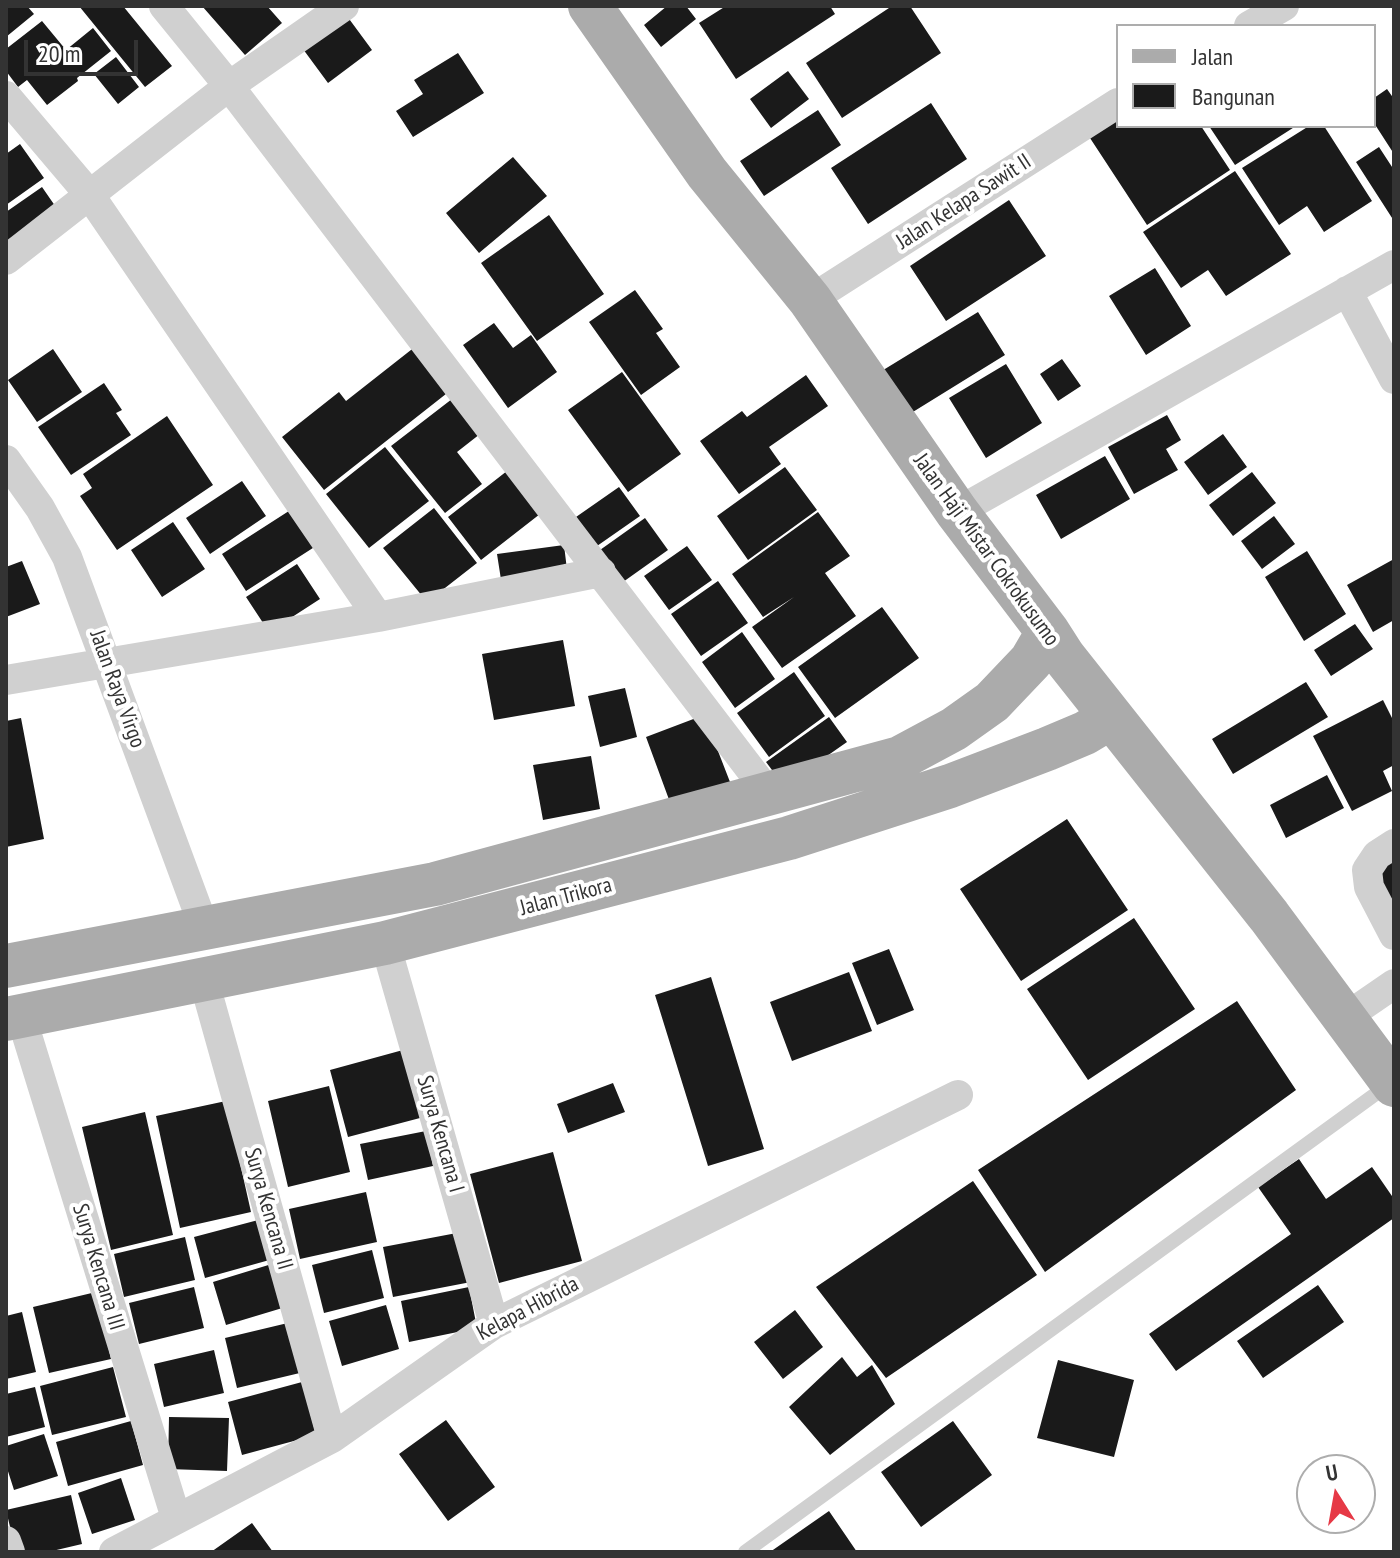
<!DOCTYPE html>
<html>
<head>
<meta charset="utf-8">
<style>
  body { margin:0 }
  #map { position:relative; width:1400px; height:1558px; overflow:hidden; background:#fff; font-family:"PT Sans Narrow",sans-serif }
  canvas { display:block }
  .frame { position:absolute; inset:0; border:8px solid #333; pointer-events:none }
  .legend { position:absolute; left:1116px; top:24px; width:260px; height:104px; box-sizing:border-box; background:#fff; border:2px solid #adadad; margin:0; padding:10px 14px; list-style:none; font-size:24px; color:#333 }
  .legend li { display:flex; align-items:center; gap:16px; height:40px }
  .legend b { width:40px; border:2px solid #adadad }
  .north { position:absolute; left:1296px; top:1454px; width:80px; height:80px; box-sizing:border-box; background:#fff; border:2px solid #adadad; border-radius:50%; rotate:349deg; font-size:22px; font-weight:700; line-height:32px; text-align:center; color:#333 }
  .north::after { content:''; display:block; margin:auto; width:28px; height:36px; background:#e63946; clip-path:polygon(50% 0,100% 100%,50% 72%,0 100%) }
  .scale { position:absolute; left:24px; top:40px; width:114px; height:36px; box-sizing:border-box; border:4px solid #333; border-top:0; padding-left:10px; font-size:24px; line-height:28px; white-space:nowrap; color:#333; -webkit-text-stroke:6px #fff; paint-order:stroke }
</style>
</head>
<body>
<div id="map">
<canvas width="1400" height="1558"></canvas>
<div class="frame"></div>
<ul class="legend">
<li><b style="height:10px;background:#ababab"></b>Jalan</li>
<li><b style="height:22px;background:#1a1a1a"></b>Bangunan</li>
</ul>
<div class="north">U</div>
<div class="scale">20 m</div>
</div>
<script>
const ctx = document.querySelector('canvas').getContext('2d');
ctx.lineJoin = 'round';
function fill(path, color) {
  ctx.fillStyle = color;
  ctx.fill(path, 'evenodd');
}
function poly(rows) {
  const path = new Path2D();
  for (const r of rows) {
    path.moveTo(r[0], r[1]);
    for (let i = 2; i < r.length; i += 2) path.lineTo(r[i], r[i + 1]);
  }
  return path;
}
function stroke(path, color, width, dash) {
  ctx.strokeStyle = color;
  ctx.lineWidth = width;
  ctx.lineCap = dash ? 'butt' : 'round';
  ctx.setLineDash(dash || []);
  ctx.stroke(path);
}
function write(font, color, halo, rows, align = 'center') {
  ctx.font = font + ' "PT Sans Narrow",sans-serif';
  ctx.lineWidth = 8;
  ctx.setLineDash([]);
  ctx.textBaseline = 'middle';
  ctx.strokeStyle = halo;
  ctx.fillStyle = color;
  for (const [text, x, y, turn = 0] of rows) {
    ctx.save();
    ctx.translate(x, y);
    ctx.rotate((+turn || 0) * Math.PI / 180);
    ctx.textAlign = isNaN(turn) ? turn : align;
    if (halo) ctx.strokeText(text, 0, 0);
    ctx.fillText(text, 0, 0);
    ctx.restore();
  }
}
fill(poly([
  [6,6,27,6,34,14,6,37],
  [79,6,123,6,172,66,145,87],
  [202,6,267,6,282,23,245,55],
  [667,6,686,6,696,19,661,47,644,25],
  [726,6,830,6,835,14,736,79,699,23],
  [892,6,910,6,941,53,842,118,806,63],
  [344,12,372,50,328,83,300,45],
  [42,21,66,50,93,28,111,51,77,78,78,81,47,105,27,80,18,87,6,71,6,49],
  [458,53,484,93,413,137,396,111,423,94,414,80],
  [116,57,139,87,118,104,94,74],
  [788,71,809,99,771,128,750,99],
  [1387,89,1394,99,1394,154,1374,123,1374,98],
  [931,103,967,159,868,224,831,168],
  [818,110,841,145,764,196,740,161],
  [1118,119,1118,126,1201,126,1230,170,1147,225,1090,138],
  [1209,126,1296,126,1235,165],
  [1309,126,1324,126,1372,201,1324,232,1307,206,1279,225,1242,168],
  [20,144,44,178,6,205,6,154],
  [1379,147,1394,170,1394,221,1356,162],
  [513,157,547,196,479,253,446,213],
  [1235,171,1291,254,1226,296,1208,270,1181,288,1143,232],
  [42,187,60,213,6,243,6,212],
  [1009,200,1046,256,946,321,910,266],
  [549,215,604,294,537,341,481,263],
  [1155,268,1191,326,1146,355,1109,296],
  [635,290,663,329,656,333,680,367,641,395,589,322],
  [978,312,1005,355,908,415,880,372],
  [494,323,513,348,531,335,557,372,508,408,463,345],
  [416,346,451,390,324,490,282,437,339,392,346,401],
  [53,349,82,392,37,422,8,380],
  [1062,359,1081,386,1058,401,1040,374],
  [1006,364,1042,423,986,458,949,398],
  [622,372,681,454,628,492,568,410],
  [806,375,828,406,769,447,781,464,739,494,700,441,742,411,747,417],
  [104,383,122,410,116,413,131,435,71,475,38,427],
  [452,399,480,434,457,452,482,484,445,513,391,446],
  [1167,415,1181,440,1166,449,1178,470,1134,494,1108,447],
  [167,416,213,485,117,550,80,496,92,488,83,474],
  [1223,434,1247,467,1208,495,1184,462],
  [385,447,429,501,369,548,326,494],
  [1105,456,1130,499,1061,539,1036,495],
  [785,467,817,510,748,560,717,516],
  [507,471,540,514,481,560,448,517],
  [1252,472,1276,503,1233,536,1209,505],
  [242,481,266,516,210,554,186,518],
  [619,487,640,516,597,546,576,517],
  [434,508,477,563,427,602,383,548],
  [292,509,316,546,246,591,222,554],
  [818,512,850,556,825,573,856,616,782,668,752,627,794,597,763,617,732,574],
  [1274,516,1295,544,1262,569,1241,541],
  [645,518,668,550,623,582,600,550],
  [173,522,205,569,162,597,131,550],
  [564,545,568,578,502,586,497,554],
  [687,546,712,580,669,610,644,576],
  [1307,551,1346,614,1304,641,1265,577],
  [1394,559,1394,620,1373,632,1347,585],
  [22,561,40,604,6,617,6,567],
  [297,564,320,599,269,632,246,597],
  [718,581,748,623,701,656,671,614],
  [882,607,919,658,835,718,798,667],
  [1355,624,1373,649,1331,676,1314,650],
  [742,632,775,679,735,708,702,662],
  [563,640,575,706,494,720,482,654],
  [794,672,825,716,769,757,737,713],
  [1306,682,1328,717,1233,774,1212,739],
  [625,688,637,737,600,747,588,696],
  [1383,700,1394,722,1394,765,1383,771,1392,791,1352,811,1313,736],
  [704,715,730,782,671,805,646,737],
  [829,717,847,742,784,786,766,762],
  [21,718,44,839,6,847,6,721],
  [591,756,600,809,543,820,533,765],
  [1327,775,1344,808,1286,838,1270,805],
  [1067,819,1128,910,1021,981,960,889],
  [1394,860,1394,910,1371,874],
  [1134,918,1195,1009,1088,1080,1027,989],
  [889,949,914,1010,877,1025,852,963],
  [849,972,872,1031,792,1061,770,1002],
  [711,977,764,1149,708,1166,655,995],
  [1237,1001,1296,1090,1045,1272,978,1170],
  [403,1050,420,1118,348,1137,330,1070],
  [613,1083,625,1112,568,1133,557,1104],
  [329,1086,350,1172,288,1187,268,1101],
  [226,1101,251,1212,180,1228,156,1116],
  [145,1112,173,1235,111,1250,82,1127],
  [426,1131,433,1166,368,1180,360,1144],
  [553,1152,582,1261,499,1283,470,1174],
  [1299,1159,1326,1199,1372,1167,1394,1199,1394,1218,1176,1371,1149,1334,1291,1234,1258,1187],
  [973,1181,1037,1275,886,1378,816,1287],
  [366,1192,377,1242,300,1259,289,1209],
  [262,1219,273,1259,205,1278,194,1237],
  [462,1232,471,1282,393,1297,383,1247],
  [185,1237,195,1280,124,1297,114,1254],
  [372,1250,384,1298,324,1313,312,1265],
  [275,1263,289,1306,226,1325,213,1282],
  [1318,1285,1344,1322,1263,1378,1237,1341],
  [194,1287,204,1328,139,1344,129,1303],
  [469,1287,477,1328,409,1342,401,1301],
  [96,1292,111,1359,49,1373,33,1307],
  [386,1305,399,1349,342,1366,329,1321],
  [795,1310,823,1347,783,1379,754,1342],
  [22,1312,36,1372,6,1379,6,1316],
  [292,1322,304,1372,237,1388,225,1338],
  [214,1350,224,1393,164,1407,154,1364],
  [842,1357,857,1377,872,1365,895,1404,830,1455,789,1407],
  [1058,1360,1134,1380,1114,1457,1037,1438],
  [113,1367,126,1417,52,1435,40,1386],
  [302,1382,316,1435,242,1455,228,1402],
  [35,1387,45,1427,6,1437,6,1394],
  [169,1417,229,1418,227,1471,168,1469],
  [446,1420,495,1487,448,1521,399,1454],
  [131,1421,143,1465,68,1486,56,1442],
  [953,1421,992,1475,921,1527,881,1472],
  [44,1434,58,1476,14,1490,6,1465,6,1446],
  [121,1478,135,1520,92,1534,78,1493],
  [71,1495,82,1544,48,1552,16,1552,6,1510],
  [829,1511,857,1552,770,1552],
  [252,1523,273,1552,211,1552]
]), '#1a1a1a');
stroke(poly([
  [745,1552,1388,1085]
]), '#d0d0d0', 14);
stroke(poly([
  [164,6,229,86,770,795],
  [1249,26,1284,6],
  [6,96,89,194,378,617],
  [6,260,229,86,344,6],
  [1347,291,1394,379],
  [810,300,1118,103],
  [6,460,40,508,67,557,205,930],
  [957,512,1394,265],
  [6,680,378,617,601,572],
  [1394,844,1377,855,1367,870,1369,887,1394,935],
  [385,943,494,1324],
  [204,981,332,1438],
  [21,1016,176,1518],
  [1346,1017,1394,984],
  [6,1541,10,1552],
  [114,1552,332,1438,494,1324,958,1095]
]), '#d0d0d0', 30);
stroke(poly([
  [590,6,707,173,810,300,957,512,1048,632,1064,657,1269,916,1394,1085],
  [6,966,435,884,900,758,954,729,992,702,1031,661,1048,632],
  [6,1019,385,943,789,838,950,786,1047,749,1085,733,1110,718]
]), '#ababab', 44);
write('22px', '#333', '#fff', [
  ["Jalan Kelapa Sawit II",964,202,-33],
  ["Jalan Haji Mistar Cokrokusumo",986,550,54],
  ["Jalan Raya Virgo",117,689,70],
  ["Jalan Trikora",566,897,-15],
  ["Surya Kencana I",440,1134,74],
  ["Surya Kencana II",268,1209,74],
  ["Surya Kencana III",98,1267,73],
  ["Kelapa Hibrida",528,1309,-28]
]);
</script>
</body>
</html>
